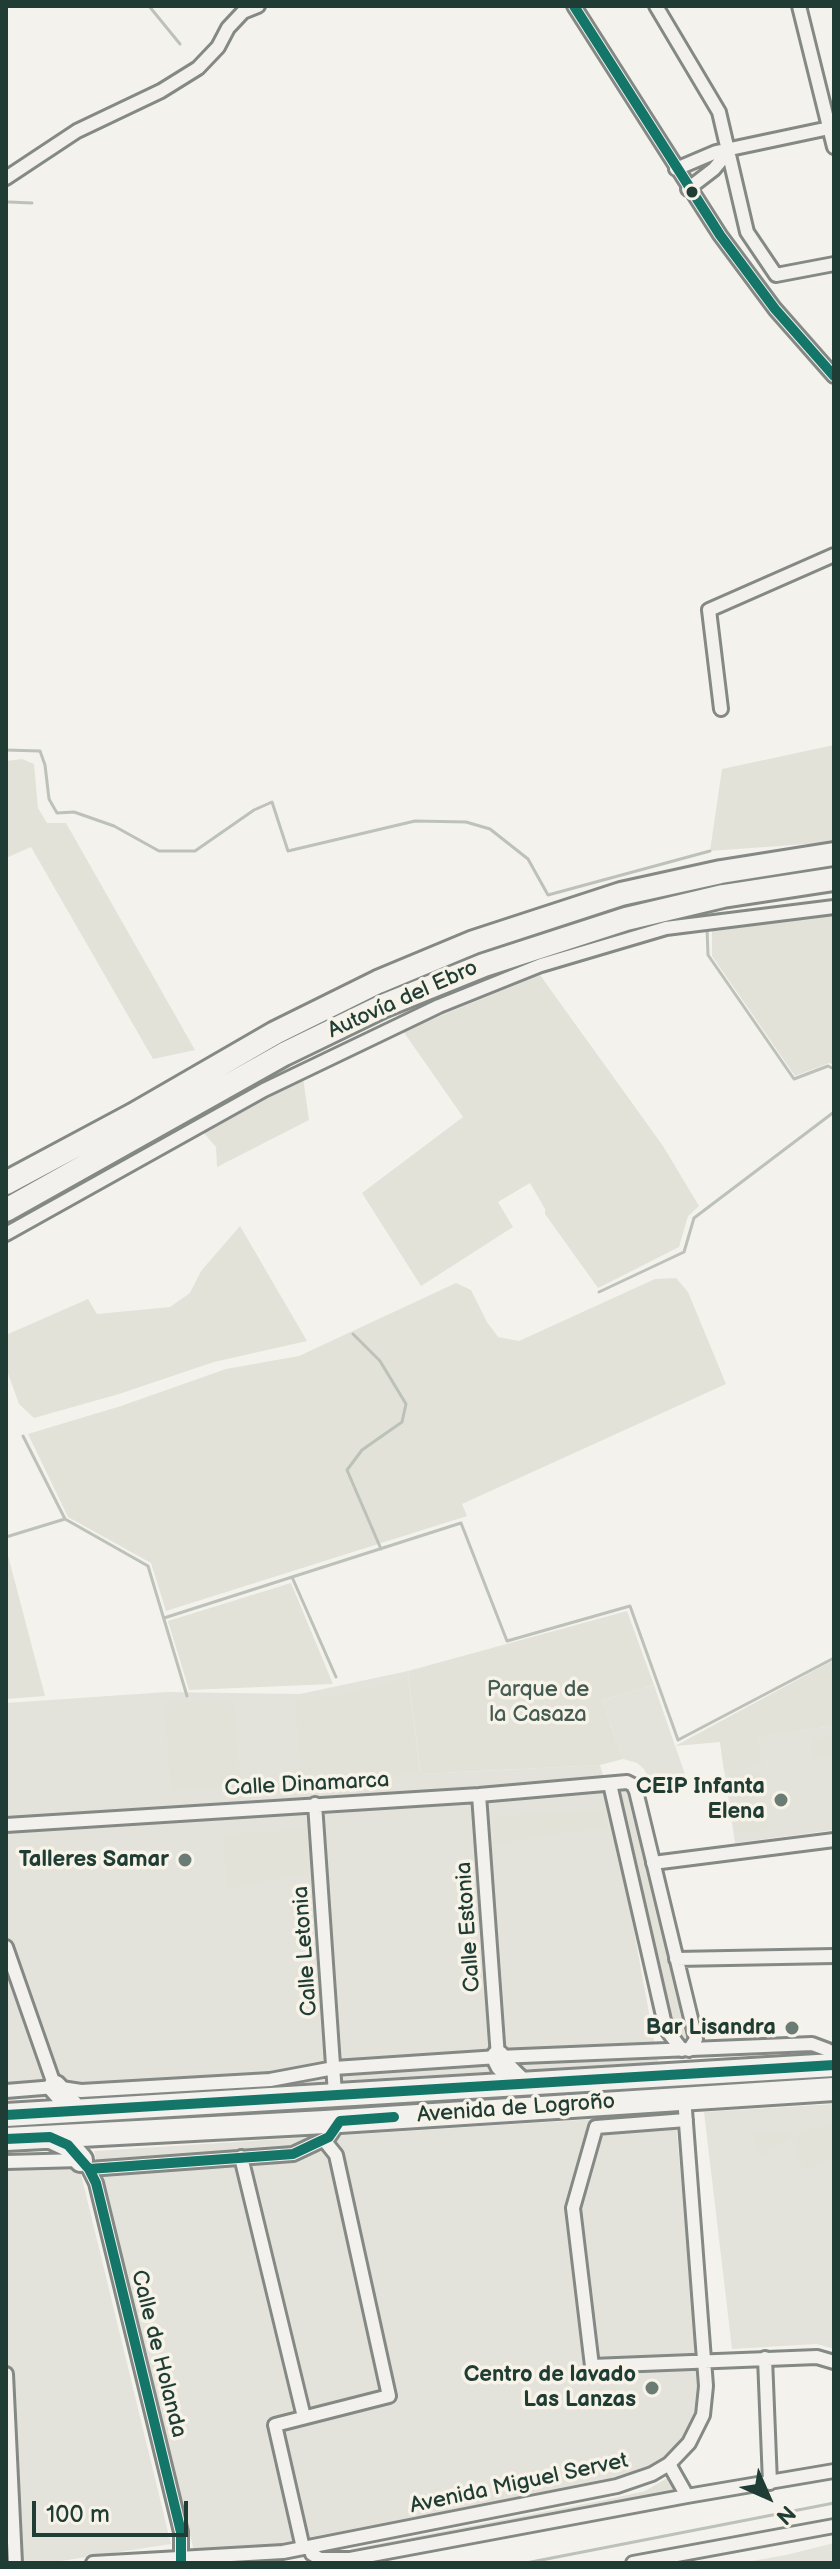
<!DOCTYPE html>
<html>
<head>
<meta charset="utf-8">
<style>
  body { margin:0 }
  #map { position:relative; width:840px; height:2569px; overflow:hidden; background:#f4f2ec; font-family:"Balsamiq Sans",sans-serif }
  canvas { display:block }
  .frame { position:absolute; inset:0; border:8px solid #1f3d34; pointer-events:none }
  .north { position:absolute; left:728px; top:2457px; width:80px; height:80px; -webkit-text-stroke:6px #f7f3e8; paint-order:stroke; rotate:135deg; font-size:22px; font-weight:700; line-height:32px; text-align:center; color:#1f3d34 }
  .north::after { content:''; display:block; margin:auto; width:28px; height:36px; background:#1f3d34; clip-path:polygon(50% 0,100% 100%,50% 72%,0 100%) }
  .scale { position:absolute; left:32px; top:2501px; width:156px; height:36px; box-sizing:border-box; border:4px solid #1f3d34; border-top:0; padding-left:10px; font-size:24px; line-height:28px; white-space:nowrap; color:#1f3d34; -webkit-text-stroke:6px #f7f3e8; paint-order:stroke }
</style>
</head>
<body>
<div id="map">
<canvas width="840" height="2569"></canvas>
<div class="frame"></div>
<div class="north">N</div>
<div class="scale">100 m</div>
</div>
<script>
const ctx = document.querySelector('canvas').getContext('2d');
ctx.lineJoin = 'round';
function fill(path, color) {
  ctx.fillStyle = color;
  ctx.fill(path, 'evenodd');
}
function poly(rows) {
  const path = new Path2D();
  for (const r of rows) {
    path.moveTo(r[0], r[1]);
    for (let i = 2; i < r.length; i += 2) path.lineTo(r[i], r[i + 1]);
  }
  return path;
}
function stroke(path, color, width, dash) {
  ctx.strokeStyle = color;
  ctx.lineWidth = width;
  ctx.lineCap = dash ? 'butt' : 'round';
  ctx.setLineDash(dash || []);
  ctx.stroke(path);
}
function write(font, color, halo, rows, align = 'center') {
  ctx.font = font + ' "Balsamiq Sans",sans-serif';
  ctx.lineWidth = 7;
  ctx.setLineDash([]);
  ctx.textBaseline = 'middle';
  ctx.strokeStyle = halo;
  ctx.fillStyle = color;
  for (const [text, x, y, turn = 0] of rows) {
    ctx.save();
    ctx.translate(x, y);
    ctx.rotate((+turn || 0) * Math.PI / 180);
    ctx.textAlign = isNaN(turn) ? turn : align;
    if (halo) ctx.strokeText(text, 0, 0);
    ctx.fillText(text, 0, 0);
    ctx.restore();
  }
}
fill(poly([
  [408,1671,421,1774,600,1765,610,1799,658,2062,6,2100,6,1703,167,1692,300,1694],
  [654,1685,688,1783,649,1794,648,1778,644,1769,637,1763,623,1759,602,1700],
  [834,1726,834,1830,735,1843,720,1742],
  [834,2104,834,2349,817,2344,732,2349,704,2112],
  [675,2114,699,2365,693,2425,668,2457,626,2478,546,2494,310,2541,194,2551,94,2151],
  [79,2166,171,2544,48,2563,6,2563,6,2170],
  [834,2543,834,2563,740,2563,786,2555]
]), '#e4e3db');
fill(poly([
  [834,745,834,842,710,851,722,769],
  [22,759,34,764,38,808,47,823,66,823,195,1050,153,1059,31,847,6,858,6,761],
  [834,913,834,1065,829,1063,795,1076,712,956,712,927],
  [540,975,663,1146,699,1206,688,1216,679,1247,598,1288,545,1214,545,1209,530,1183,498,1202,513,1227,421,1286,362,1193,463,1117,403,1031],
  [303,1077,309,1120,217,1167,216,1147,202,1131],
  [240,1226,307,1341,214,1362,119,1394,34,1418,19,1404,6,1368,6,1335,88,1299,97,1314,170,1307,190,1293,201,1271],
  [676,1278,688,1292,726,1384,462,1504,467,1516,166,1611,151,1563,68,1517,28,1434,121,1406,226,1369,299,1356,456,1283,471,1290,487,1322,498,1337,519,1341,655,1279],
  [6,1548,45,1696,6,1699],
  [291,1583,333,1684,189,1690,168,1621],
  [627,1611,654,1685,602,1700,623,1759,600,1765,421,1774,408,1671],
  [834,1660,834,1726,758,1737,762,1765,724,1771,720,1742,675,1746],
  [407,1677,419,1773,300,1781,296,1699,338,1696],
  [164,1701,233,1701,241,1786,171,1791],
  [834,1736,834,1755,812,1758,810,1739],
  [760,1772,768,1829,736,1834,728,1776],
  [624,1788,628,1788,631,1793,690,2037,684,2045,675,2037,621,1800,620,1791],
  [604,1810,606,1827,495,1844,493,1816],
  [306,1828,308,1873,227,1888,223,1835],
  [834,2123,834,2157,805,2171,792,2142,802,2131],
  [799,2130,788,2140,763,2155,754,2140,753,2137,758,2133],
  [669,2477,677,2495,353,2557,351,2549,610,2499,645,2491]
]), '#e2e2d9');
stroke(poly([
  [149,6,180,44],
  [9,202,32,203],
  [6,750,40,751,45,765,49,799,57,813,74,812,114,826,159,851,195,851,254,810,272,802,288,851,415,821,466,822,490,829,528,859,548,895,710,851],
  [707,928,708,955,794,1079,828,1066,834,1069],
  [599,1292,684,1252,694,1218,834,1112],
  [353,1334,380,1361,406,1404,402,1422,362,1450,347,1470,381,1549],
  [23,1436,65,1519],
  [6,1537,65,1519,148,1566,187,1696],
  [292,1577,336,1677],
  [164,1618,461,1523,507,1641,630,1606,678,1740,834,1658],
  [526,2563,834,2503]
]), '#bcc2b9', 3);
const street = poly([
  [574,6,720,235,775,309,834,376],
  [656,6,719,112,747,232,776,275,834,264],
  [799,6,834,147],
  [676,169,716,152,834,127],
  [6,178,77,131,161,91,198,68,218,47,228,28,243,12,258,6],
  [688,189,714,169,728,152],
  [721,709,709,610,834,555],
  [6,1234,264,1090,439,1006,541,965,666,928,834,907],
  [610,1784,666,2029,682,2050],
  [479,1795,498,2057],
  [315,1804,335,2094],
  [6,1825,479,1795,627,1782,633,1785,636,1791,696,2039,689,2050],
  [653,1863,834,1840],
  [6,1947,55,2087],
  [676,1959,834,1956],
  [6,2091,55,2087,81,2091,270,2080,334,2068,498,2057,812,2044,828,2050],
  [686,2120,596,2127,573,2208,592,2366,817,2357,834,2362],
  [241,2157,304,2417],
  [6,2162,81,2160,89,2169,96,2183,181,2532,181,2562],
  [89,2169,293,2154,329,2137,340,2121],
  [765,2358,770,2483],
  [6,2374,15,2563],
  [669,2464,687,2496],
  [310,2547,312,2554,320,2559,350,2559,687,2496,834,2471],
  [303,2548,275,2425,389,2396,336,2155,324,2140],
  [93,2563,283,2552,617,2486,652,2474,669,2464,689,2443,703,2415,706,2386,684,2097],
  [633,2563,834,2526]
]);
const highway = poly([
  [6,1183,133,1115,275,1033,378,982,474,942,621,894,721,872,834,854],
  [6,1210,284,1054,385,1005,484,965,626,919,723,896,834,879],
  [498,2057,502,2065,520,2083],
  [55,2087,75,2110],
  [6,2115,834,2065],
  [51,2137,68,2145,81,2160],
  [6,2139,325,2122,834,2089]
]);
stroke(street, '#848985', 18);
stroke(highway, '#848985', 28);
stroke(street, '#f2f1ed', 12);
stroke(highway, '#f2f1ed', 22);
stroke(poly([
  [574,6,720,235,775,309,834,376],
  [6,2115,834,2065],
  [6,2139,50,2137,68,2145,89,2169,96,2183,181,2532,181,2563],
  [89,2169,293,2154,329,2137,340,2121,394,2117]
]), '#147668', 10);
for (const [x, y, r, color] of [
  [692,192,7,"#1f3d34"],
  [781,1800,8,"#6a7c74"],
  [185,1860,8,"#6a7c74"],
  [792,2028,8,"#6a7c74"],
  [652,2388,8,"#6a7c74"]
]) {
  const dot = new Path2D();
  dot.arc(x, y, r, 0, 2 * Math.PI);
  ctx.fillStyle = color;
  ctx.fill(dot);
  stroke(dot, '#f7f3e8', 3);
}
write('22px', '#1f3d34', '#f7f3e8', [
  ["Autovía del Ebro",403,1000,-24],
  ["Calle Dinamarca",307,1785,-3],
  ["Calle Estonia",469,1927,-94],
  ["Calle Letonia",306,1951,-94],
  ["Avenida de Logroño",516,2109,-4],
  ["Calle de Holanda",158,2354,76],
  ["Avenida Miguel Servet",519,2484,-12]
]);
write('22px', '#435b52', '#f7f3e8', [
  ["Parque de",538,1690],
  ["la Casaza",538,1715]
]);
write('bold 22px', '#1f3d34', '#f7f3e8', [
  ["CEIP Infanta",765,1787],
  ["Elena",765,1812],
  ["Talleres Samar",169,1860],
  ["Bar Lisandra",776,2028],
  ["Centro de lavado",636,2375],
  ["Las Lanzas",636,2400]
], 'right');
</script>
</body>
</html>
